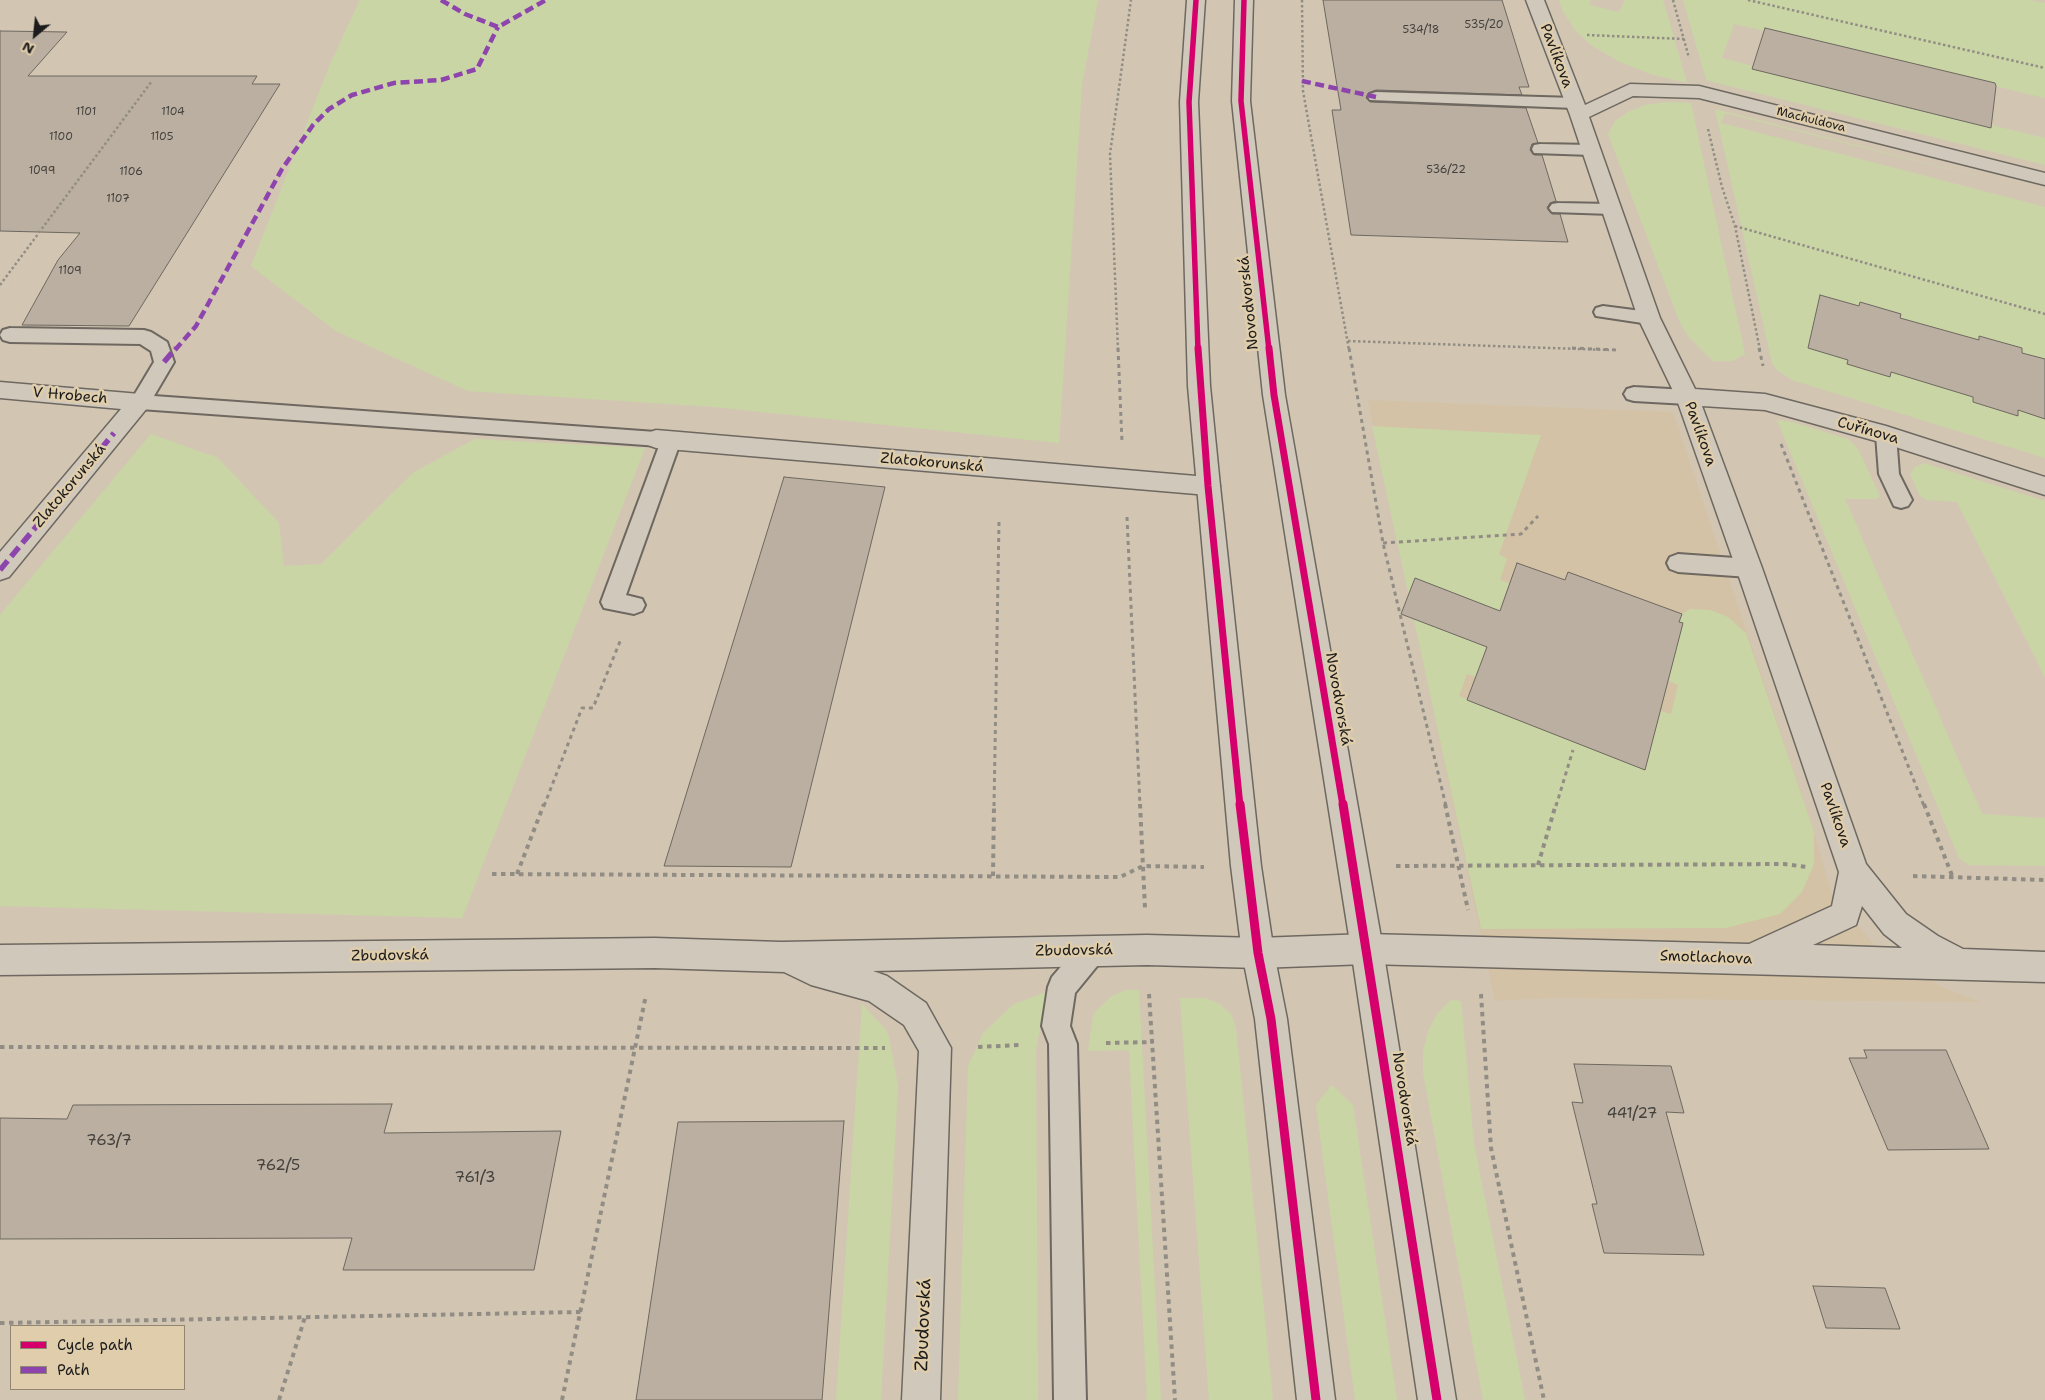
<!DOCTYPE html>
<html>
<head>
<meta charset="utf-8">
<style>
  body { margin:0 }
  #map { position:relative; width:2045px; height:1400px; overflow:hidden; background:#d2c6b3; font-family:"Shantell Sans",sans-serif }
  canvas { display:block }
  .legend { position:absolute; left:10px; top:1325px; width:175px; height:65px; box-sizing:border-box; background:#dfcdab; border:1px solid #918672; margin:0; padding:6px 9px; list-style:none; font-size:15px; color:#1c1c1c }
  .legend li { display:flex; align-items:center; gap:10px; height:25px }
  .legend b { width:25px; border:1px solid #918672 }
  .north { position:absolute; left:10px; top:10px; width:50px; height:50px; -webkit-text-stroke:4px #dfcdab; paint-order:stroke; rotate:208deg; font-size:14px; font-weight:700; line-height:20px; text-align:center; color:#1c1c1c }
  .north::after { content:''; display:block; margin:auto; width:18px; height:22px; background:#1c1c1c; clip-path:polygon(50% 0,100% 100%,50% 72%,0 100%) }
</style>
</head>
<body>
<div id="map">
<canvas width="2045" height="1400"></canvas>
<ul class="legend">
<li><b style="height:6px;background:#d6006c"></b>Cycle path</li>
<li><b style="height:6px;background:#8e44ad"></b>Path</li>
</ul>
<div class="north">N</div>
</div>
<script>
const ctx = document.querySelector('canvas').getContext('2d');
ctx.lineJoin = 'round';
function fill(path, color) {
  ctx.fillStyle = color;
  ctx.fill(path, 'evenodd');
}
function poly(rows) {
  const path = new Path2D();
  for (const r of rows) {
    path.moveTo(r[0], r[1]);
    for (let i = 2; i < r.length; i += 2) path.lineTo(r[i], r[i + 1]);
  }
  return path;
}
function stroke(path, color, width, dash) {
  ctx.strokeStyle = color;
  ctx.lineWidth = width;
  ctx.lineCap = dash ? 'butt' : 'round';
  ctx.setLineDash(dash || []);
  ctx.stroke(path);
}
function write(font, color, halo, rows, align = 'center') {
  ctx.font = font + ' "Shantell Sans",sans-serif';
  ctx.lineWidth = 5;
  ctx.setLineDash([]);
  ctx.textBaseline = 'middle';
  ctx.strokeStyle = halo;
  ctx.fillStyle = color;
  for (const [text, x, y, turn = 0] of rows) {
    ctx.save();
    ctx.translate(x, y);
    ctx.rotate((+turn || 0) * Math.PI / 180);
    ctx.textAlign = isNaN(turn) ? turn : align;
    if (halo) ctx.strokeText(text, 0, 0);
    ctx.fillText(text, 0, 0);
    ctx.restore();
  }
}
fill(poly([
  [1368,400,1673,412,1814,832,1832,894,1875,946,1942,987,1981,1002,1549,998,1495,1001]
]), '#d3c2a5');
fill(poly([
  [360,0,1098,0,1082,84,1059,443,714,407,468,391,336,331,251,266,331,62],
  [1559,0,1591,0,1589,5,1619,12,1625,0,1663,0,1687,83,1650,74,1618,61,1591,45,1576,31,1562,10],
  [1683,0,2030,0,2045,3,2045,98,1995,86,1995,83,1893,59,1734,24,1722,58,1753,66,1753,69,1851,90,1851,94,1990,128,1991,125,2045,138,2045,165,1709,81,1706,79],
  [1667,102,1691,103,1745,354,1732,361,1713,361,1689,337,1680,323,1608,134,1615,121,1628,112,1645,105],
  [1715,109,2045,193,1725,113,1721,123,2045,207,2045,359,2022,353,2022,348,1980,336,1979,340,1900,318,1901,313,1860,302,1859,306,1820,295,1808,347,1848,360,1848,365,1890,377,1891,372,1973,397,1973,402,2017,416,2018,410,2045,419,2045,458,1792,380,1777,370,1772,363],
  [1777,420,1792,422,1848,439,1858,449,1880,496,1876,499,1845,499,1982,814,2045,818,2045,866,1969,865,1959,858],
  [1372,426,1541,435,1499,554,1507,559,1500,580,1509,583,1499,611,1448,632,1486,647,1476,677,1467,674,1459,696,1645,770,1661,711,1671,714,1678,685,1668,681,1683,623,1679,622,1682,614,1690,609,1710,610,1728,617,1746,633,1814,832,1814,864,1802,892,1780,914,1726,928,1481,929],
  [151,434,218,458,279,523,284,566,321,564,414,472,475,439,645,448,462,918,0,906,0,615],
  [1924,463,2045,501,2045,677,1957,502,1927,500,1920,496,1910,474,1914,468],
  [1052,990,1043,1012,1036,1049,1038,1400,958,1400,968,1067,983,1033,1014,1004],
  [1127,990,1139,990,1161,1400,1147,1400,1129,1050,1088,1051,1093,1016,1096,1011,1112,996],
  [1180,998,1206,998,1220,1004,1232,1016,1236,1028,1273,1400,1209,1400],
  [1451,1000,1461,1001,1474,1144,1525,1400,1483,1400,1423,1072,1423,1052,1428,1031,1438,1013],
  [862,1004,886,1030,889,1037,898,1086,881,1400,836,1400],
  [1332,1085,1353,1105,1397,1400,1355,1400,1316,1105]
]), '#c9d5a5');
const building = poly([
  [1323,0,1502,0,1529,87,1519,87,1522,95,1376,90,1368,93,1366,98,1370,102,1526,108,1538,143,1532,144,1530,150,1534,155,1542,155,1556,201,1550,203,1547,208,1552,214,1560,214,1568,242,1351,235,1332,110,1341,110,1323,0],
  [1765,28,1995,83,1996,86,1991,128,1752,69,1765,28],
  [0,31,67,32,28,76,257,76,252,84,280,84,129,326,22,325,58,260,80,233,0,231,0,31],
  [1820,295,1859,306,1860,302,1901,314,1900,318,1979,340,1979,336,2022,348,2022,353,2045,359,2045,419,2018,410,2018,416,1973,402,1973,397,1891,372,1890,377,1847,364,1848,360,1808,348,1820,295],
  [784,477,885,487,791,867,664,866,784,477],
  [1517,563,1565,580,1568,572,1682,614,1679,622,1683,623,1645,770,1467,700,1487,647,1401,614,1415,578,1500,611,1517,563],
  [1864,1050,1946,1050,1989,1149,1888,1150,1849,1058,1867,1058,1864,1050],
  [1574,1064,1671,1066,1684,1113,1666,1112,1704,1255,1604,1253,1592,1204,1597,1204,1572,1102,1583,1103,1574,1064],
  [392,1104,384,1133,561,1131,534,1270,343,1270,352,1238,0,1239,0,1118,67,1119,73,1105,392,1104],
  [844,1121,822,1400,636,1400,678,1122,844,1121],
  [1813,1286,1885,1288,1900,1329,1826,1328,1813,1286]
]);
fill(building, '#baafa0');
stroke(building, '#6e6860', 1);
const lane = poly([
  [1376,92,1574,98,1580,100,1582,103,1580,106,1574,108,1370,100,1368,97,1370,94,1376,92],
  [1540,144,1591,145,1597,146,1599,150,1597,154,1591,155,1534,153,1532,149,1534,145,1540,144],
  [1558,203,1611,204,1617,205,1620,209,1617,213,1611,214,1552,212,1549,208,1552,204,1558,203],
  [1603,306,1649,312,1656,313,1658,318,1656,323,1649,324,1596,316,1594,312,1596,308,1603,306],
  [10,328,144,330,151,332,167,342,174,362,154,396,656,432,664,435,671,432,678,435,681,440,626,595,642,599,645,605,642,611,634,614,604,608,601,602,659,446,140,409,133,407,130,402,154,362,151,351,140,344,10,342,3,340,0,335,3,330,10,328],
  [1634,387,1687,390,1694,392,1697,397,1694,402,1687,404,1634,401,1627,399,1624,394,1627,389,1634,387],
  [1886,428,1893,430,1896,435,1899,474,1912,500,1908,506,1901,508,1894,506,1879,474,1876,435,1879,430,1886,428],
  [1678,554,1749,559,1757,562,1760,568,1757,574,1749,577,1678,572,1670,569,1667,563,1670,557,1678,554],
  [1092,938,1102,942,1105,951,1102,960,1075,993,1070,1026,1077,1044,1086,1400,1054,1400,1049,1044,1042,1026,1048,987,1052,977,1082,942,1092,938]
]);
const street = poly([
  [1526,0,1544,0,1585,105,1630,84,1699,86,2045,173,2045,185,1699,98,1633,96,1589,117,1660,318,1695,389,1765,394,1886,426,2045,477,2045,495,1883,443,1765,410,1702,406,1762,568,1866,864,1906,914,1938,936,1963,949,2045,952,2045,982,1367,964,1258,968,1147,965,873,971,887,976,926,1003,951,1048,940,1400,902,1400,919,1051,904,1025,869,1001,811,985,784,972,655,968,0,975,0,945,655,938,781,942,1147,935,1258,938,1367,934,1749,944,1832,906,1839,872,1736,568,1676,397,1638,318,1570,115,1526,0],
  [1862,906,1884,934,1902,948,1813,945,1856,925,1862,906],
  [0,382,140,394,148,396,152,402,9,577,0,580,0,552,121,409,0,398,0,382],
  [656,430,1208,477,1217,479,1220,486,1217,493,1208,495,656,448,648,445,644,439,648,433,656,430]
]);
const secondary = poly([
  [1187,0,1205,0,1198,102,1210,386,1220,486,1261,866,1274,953,1287,1019,1335,1400,1297,1400,1255,1019,1242,953,1231,866,1188,386,1180,102,1187,0],
  [1235,0,1253,0,1250,101,1285,395,1383,949,1456,1400,1418,1400,1351,949,1263,395,1232,101,1235,0]
]);
stroke(lane, '#6e6860', 4);
stroke(street, '#6e6860', 3);
stroke(secondary, '#6e6860', 3);
stroke(poly([
  [1302,0,1303,91,1349,350],
  [1673,0,1689,58],
  [1748,0,2045,68],
  [1587,35,1684,39],
  [1708,129,1722,187,1735,226,1760,350],
  [1735,226,2045,314],
  [0,285,152,81],
  [1348,341,1609,350],
  [1118,350,1110,154,1131,0]
]), '#928d84', 2.5, [2.5, 2.5]);
stroke(poly([
  [1118,348,1122,442],
  [1349,348,1383,543,1446,806],
  [1572,348,1617,350],
  [1759,348,1763,366],
  [1781,444,1924,806],
  [1127,517,1140,806],
  [1383,543,1521,534,1538,516],
  [544,806,582,708,593,708,621,639],
  [994,806,999,521],
  [1556,806,1573,750]
]), '#928d84', 3, [4, 4]);
stroke(poly([
  [1140,804,1145,908],
  [1445,804,1468,910],
  [1924,804,1953,878],
  [1538,865,1556,804],
  [1396,866,1784,864,1807,867],
  [492,874,1120,877,1143,866,1204,867],
  [517,874,544,804],
  [993,876,994,804],
  [1913,876,2045,880],
  [1149,994,1175,1400],
  [1481,994,1491,1148,1544,1400],
  [1106,1043,1153,1042],
  [0,1047,885,1048],
  [978,1047,1020,1045],
  [0,1323,581,1312],
  [279,1400,305,1317],
  [562,1400,646,995]
]), '#928d84', 4, [4.5, 4.5]);
fill(lane, '#cfc8bb');
fill(street, '#cfc8bb');
fill(secondary, '#cfc8bb');
stroke(poly([
  [441,0,465,14,498,27,546,0],
  [1302,81,1376,97],
  [175,350,196,326,282,169,313,125,329,109,352,95,394,83,441,80,477,69,498,27]
]), '#8e44ad', 4.5, [9, 4.5]);
stroke(poly([
  [164,362,176,348],
  [0,570,114,433]
]), '#8e44ad', 5.5, [12, 5.5]);
stroke(poly([
  [1196,0,1189,102,1198,350],
  [1244,0,1241,101,1269,350]
]), '#d6006c', 5.5);
stroke(poly([
  [1198,348,1208,486,1240,806],
  [1269,348,1274,395,1343,806]
]), '#d6006c', 7);
stroke(poly([
  [1240,804,1258,953,1271,1019,1316,1400],
  [1343,804,1437,1400]
]), '#d6006c', 9);
write('11px', '#44413d', null, [
  ["535/20",1484,25],
  ["534/18",1421,30],
  ["1101",86,112],
  ["1104",173,112],
  ["1100",61,137],
  ["1105",162,137],
  ["536/22",1446,170],
  ["1099",42,171],
  ["1106",131,172],
  ["1107",118,199],
  ["1109",70,271]
]);
write('12px', '#1c1c1c', '#dfcdab', [
  ["Machuldova",1811,120,14]
]);
write('15px', '#1c1c1c', '#dfcdab', [
  ["Pavlíkova",1556,56,69],
  ["Novodvorská",1249,303,-96],
  ["V Hrobech",70,396,5],
  ["Cuřínova",1868,431,16],
  ["Pavlíkova",1700,434,70],
  ["Zlatokorunská",932,463,5],
  ["Zlatokorunská",70,486,-50],
  ["Novodvorská",1338,699,80],
  ["Pavlíkova",1835,815,71],
  ["Zbudovská",1074,951,-1],
  ["Zbudovská",390,956,-1],
  ["Smotlachova",1706,958,2],
  ["Novodvorská",1404,1099,81]
]);
write('15px', '#44413d', null, [
  ["441/27",1632,1114],
  ["763/7",109,1141],
  ["762/5",278,1166],
  ["761/3",475,1178]
]);
write('18px', '#1c1c1c', '#dfcdab', [
  ["Zbudovská",924,1325,-88]
]);
</script>
</body>
</html>
